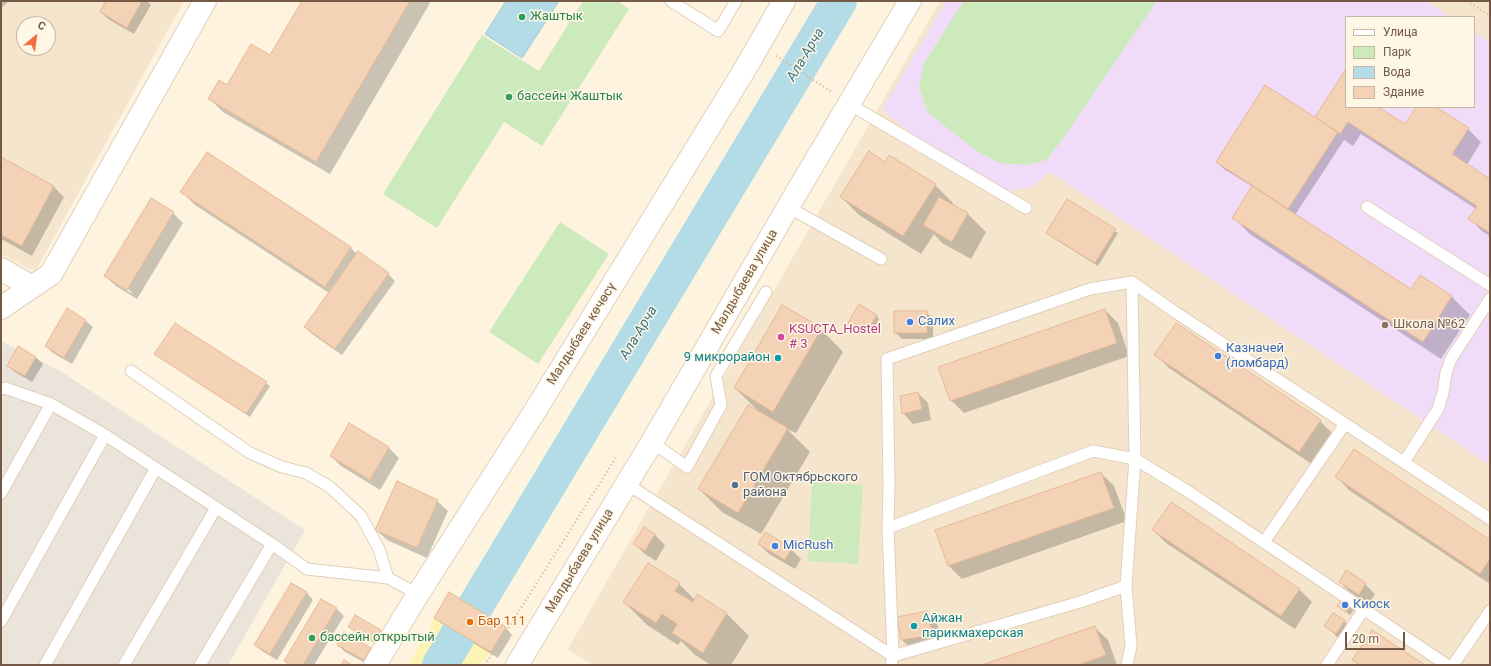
<!DOCTYPE html>
<html>
<head>
<meta charset="utf-8">
<style>
  body { margin:0 }
  #map { position:relative; width:1491px; height:666px; overflow:hidden; background:#fdf3df; font-family:Roboto,sans-serif }
  canvas { display:block }
  .frame { position:absolute; inset:0; border:2px solid #745946; pointer-events:none }
  .legend { position:absolute; left:1345px; top:16px; width:130px; height:92px; box-sizing:border-box; background:#fff7e6; border:1px solid #c7b8a6; margin:0; padding:5px 7px; list-style:none; font-size:12px; color:#745946 }
  .legend li { display:flex; align-items:center; gap:8px; height:20px }
  .legend b { width:20px; border:1px solid #c7b8a6 }
  .north { position:absolute; left:16px; top:16px; width:40px; height:40px; box-sizing:border-box; background:#fff7e6; border:1px solid #c7b8a6; border-radius:50%; rotate:29deg; font-size:11px; font-weight:700; line-height:16px; text-align:center; color:#745946 }
  .north::after { content:''; display:block; margin:auto; width:14px; height:18px; background:#ed703e; clip-path:polygon(50% 0,100% 100%,50% 72%,0 100%) }
  .scale { position:absolute; left:1345px; top:632px; width:60px; height:18px; box-sizing:border-box; border:2px solid #745946; border-top:0; padding-left:5px; font-size:12px; line-height:14px; white-space:nowrap; color:#745946; -webkit-text-stroke:3px #fff7e6; paint-order:stroke }
</style>
</head>
<body>
<div id="map">
<canvas width="1491" height="666"></canvas>
<div class="frame"></div>
<ul class="legend">
<li><b style="height:5px;background:#fff"></b>Улица</li>
<li><b style="height:11px;background:#cdeabd"></b>Парк</li>
<li><b style="height:11px;background:#b3dce7"></b>Вода</li>
<li><b style="height:11px;background:#f3d2b5"></b>Здание</li>
</ul>
<div class="north">С</div>
<div class="scale">20 m</div>
</div>
<script>
const ctx = document.querySelector('canvas').getContext('2d');
ctx.lineJoin = 'round';
function fill(path, color) {
  ctx.fillStyle = color;
  ctx.fill(path, 'evenodd');
}
function poly(rows) {
  const path = new Path2D();
  for (const r of rows) {
    path.moveTo(r[0], r[1]);
    for (let i = 2; i < r.length; i += 2) path.lineTo(r[i], r[i + 1]);
  }
  return path;
}
function stroke(path, color, width, dash) {
  ctx.strokeStyle = color;
  ctx.lineWidth = width;
  ctx.lineCap = dash ? 'butt' : 'round';
  ctx.setLineDash(dash || []);
  ctx.stroke(path);
}
function write(font, color, halo, rows, align = 'center') {
  ctx.font = font + ' Roboto,sans-serif';
  ctx.lineWidth = 3;
  ctx.setLineDash([]);
  ctx.textBaseline = 'middle';
  ctx.strokeStyle = halo;
  ctx.fillStyle = color;
  for (const [text, x, y, turn = 0] of rows) {
    ctx.save();
    ctx.translate(x, y);
    ctx.rotate((+turn || 0) * Math.PI / 180);
    ctx.textAlign = isNaN(turn) ? turn : align;
    if (halo) ctx.strokeText(text, 0, 0);
    ctx.fillText(text, 0, 0);
    ctx.restore();
  }
}
fill(poly([
  [1,1,184,1,35,272,1,254],
  [24,24,48,24,48,48,24,48],
  [940,1,1490,1,1490,665,592,665,568,649],
  [1346,17,1474,17,1474,107,1346,107]
]), '#f5e5cd');
fill(poly([
  [1,341,60,371,305,530,228,665,1,665]
]), '#ebe4db');
fill(poly([
  [946,1,1426,1,1451,17,1346,17,1346,107,1474,107,1474,32,1490,43,1490,458,1487,463,1050,172,1032,187,1009,191,981,188,882,110]
]), '#f0dcf9');
fill(poly([
  [583,1,617,1,629,9,542,146,504,122,437,228,383,194,482,35,539,71],
  [964,1,1157,1,1061,141,1047,160,1026,165,999,163,977,151,928,113,919,87,924,63],
  [560,222,609,254,538,364,489,332],
  [812,482,863,485,858,564,808,561]
]), '#cdeabd');
fill(poly([
  [434,618,491,652,480,665,408,665,428,632]
]), '#fef3b7');
const water = poly([
  [506,1,559,1,522,58,485,34,506,1]
]);
fill(water, '#b3dce7');
stroke(water, '#99cbd9', 1);
fill(poly([
  [1,1,9,1,1,8],
  [108,1,147,1,151,5,134,34,108,19,101,12],
  [303,1,428,1,430,3,330,174,223,112,210,99,270,56],
  [1346,71,1346,107,1381,107,1380,109,1405,126,1418,107,1434,107,1468,129,1481,142,1467,165,1490,180,1490,236,1483,232,1470,219,1476,209,1361,134,1353,146,1344,140,1295,215,1411,290,1420,276,1452,297,1470,315,1441,359,1251,235,1233,217,1253,187,1224,169,1217,162,1319,120,1316,117],
  [208,153,351,248,357,254,388,274,395,281,342,355,312,334,305,327,329,293,195,205,182,192],
  [1,158,54,187,64,197,32,256,1,239],
  [885,163,935,185,953,203,952,205,968,214,986,232,971,259,942,243,934,234,921,254,859,215,841,197],
  [1067,200,1118,233,1098,266,1050,236],
  [173,213,183,223,137,299,116,286,105,276],
  [116,282,132,292,131,293,116,284],
  [67,310,86,321,93,327,72,364,53,353,46,346],
  [1105,310,1118,323,1129,356,964,413,951,400],
  [926,312,933,319,933,339,902,339,895,332],
  [876,315,879,319,870,335,850,323],
  [175,324,270,386,250,417,156,354],
  [821,329,843,352,796,433,787,429,810,452,761,534,722,512,699,489,758,411,735,388],
  [18,347,36,357,43,364,32,382,15,372,8,365],
  [1156,355,1320,421,1333,434,1313,465,1169,368],
  [918,393,928,403,931,420,913,424,903,413],
  [350,425,389,448,399,458,380,490,341,466,331,456],
  [1101,473,1114,486,1127,521,962,579,949,566],
  [1336,476,1490,541,1490,584,1349,490],
  [437,501,448,511,427,558,387,540,376,530],
  [644,528,655,535,665,545,656,561,645,554,635,544],
  [1153,530,1299,589,1312,602,1295,629,1166,543],
  [759,544,791,549,801,559,795,569,769,554],
  [1340,582,1365,584,1375,594,1369,604,1350,592],
  [292,584,307,593,313,600,277,660,262,651,255,645],
  [679,584,695,600,698,596,727,614,749,636,731,665,711,665,695,655,681,641,678,645,647,625,624,602],
  [449,594,506,628,512,635,498,658,442,624,435,618],
  [1343,599,1355,608,1350,615,1339,606],
  [322,600,337,609,344,616,314,665,290,665,285,661],
  [927,612,937,623,942,645,912,650,902,640],
  [1333,614,1344,621,1355,631,1347,643,1336,636,1326,625],
  [351,627,380,631,384,634,378,643],
  [1094,627,1108,640,1117,665,985,665],
  [338,645,370,648,377,655,369,665,345,652]
]), '#0003');
stroke(poly([
  [440,665,839,1]
]), '#b3dce7', 36);
const building = poly([
  [106,1,142,1,127,28,100,12,106,1],
  [302,1,410,1,316,162,208,99,219,80,227,85,251,44,270,55,302,1],
  [1346,69,1346,107,1378,107,1405,124,1416,107,1436,107,1469,128,1452,154,1490,179,1490,233,1468,219,1477,206,1348,122,1340,134,1315,117,1346,69],
  [1265,85,1338,132,1288,209,1216,162,1265,85],
  [869,151,885,162,889,155,936,184,903,236,840,197,869,151],
  [207,152,351,247,325,287,180,192,207,152],
  [1,157,54,186,22,246,1,235,1,157],
  [1252,186,1411,289,1420,275,1452,296,1423,342,1232,218,1252,186],
  [939,197,968,213,952,242,923,225,939,197],
  [151,198,174,212,127,290,104,276,151,198],
  [1067,199,1116,229,1095,263,1046,233,1067,199],
  [358,251,389,273,335,349,304,327,358,251],
  [859,304,877,315,866,333,848,323,859,304],
  [782,305,822,328,773,412,734,388,782,305],
  [67,308,86,320,64,358,45,346,67,308],
  [1105,309,1117,343,950,401,938,367,1105,309],
  [894,311,927,311,927,333,894,333,894,311],
  [175,323,267,382,246,414,154,354,175,323],
  [1176,323,1321,420,1299,452,1154,355,1176,323],
  [18,346,36,357,25,376,7,366,18,346],
  [918,392,922,409,902,414,900,396,918,392],
  [748,405,788,428,738,513,698,489,748,405],
  [349,423,389,447,370,480,330,456,349,423],
  [1354,449,1490,540,1490,559,1480,574,1335,477,1354,449],
  [1101,472,1114,508,948,566,935,530,1101,472],
  [397,481,438,500,417,548,375,530,397,481],
  [1171,502,1300,589,1281,616,1152,530,1171,502],
  [644,527,655,534,645,551,633,544,644,527],
  [765,532,792,548,785,560,758,544,765,532],
  [648,563,680,583,675,591,693,602,697,594,727,613,703,653,672,633,677,624,662,614,656,623,623,602,648,563],
  [1346,570,1366,583,1359,595,1339,582,1346,570],
  [291,583,307,592,270,654,254,645,291,583],
  [449,592,506,627,491,652,434,618,449,592],
  [1343,598,1352,604,1346,612,1337,606,1343,598],
  [321,599,337,608,303,665,291,665,284,661,321,599],
  [927,611,933,635,901,640,897,617,927,611],
  [1333,613,1345,620,1336,634,1324,626,1333,613],
  [355,615,381,630,374,642,348,627,355,615],
  [1095,626,1106,655,1078,665,982,665,1095,626],
  [1372,630,1425,665,1360,665,1352,660,1372,630],
  [344,632,371,648,364,660,337,645,344,632],
  [344,660,352,665,341,665,344,660]
]);
fill(building, '#f3d2b5');
stroke(building, '#e7b995', 1);
const service = poly([
  [671,1,718,31,736,1],
  [849,104,1026,208],
  [788,207,881,259],
  [1367,207,1490,285],
  [131,371,250,453,282,467,306,473,330,487,361,516,379,549,388,578],
  [1,389,5,388,51,404,105,435,272,544,307,569,388,578,418,594],
  [652,442,687,467,721,405,716,376,766,292],
  [1404,462,1438,409,1443,393,1446,373,1451,359,1490,299],
  [627,484,893,656,891,665],
  [1,493,51,404],
  [888,528,1093,451,1135,459,1132,282,1175,312,1490,519],
  [1264,542,1345,424],
  [1126,586,1080,602,893,656,888,528,889,484,887,359,1090,289,1132,282],
  [1,621,105,435],
  [45,665,156,468],
  [124,665,216,508],
  [200,665,272,544],
  [1127,665,1131,646,1126,586,1135,459,1189,492,1447,665],
  [1327,665,1364,609],
  [1453,665,1490,611]
]);
const minor = poly([
  [1,269,32,287,1,308],
  [32,287,51,274,205,1]
]);
const tertiary = poly([
  [375,665,418,594,535,411,745,69,784,1],
  [517,665,652,442,788,207,910,1]
]);
stroke(service, '#e1cfbb', 13);
stroke(minor, '#e1cfbb', 24);
stroke(tertiary, '#e1cfbb', 24);
stroke(poly([
  [1467,1,1490,16],
  [776,56,832,92],
  [485,665,617,456]
]), '#d8b599', 2.5, [1, 3]);
stroke(service, '#fff', 11);
stroke(minor, '#fff', 22);
stroke(tertiary, '#fff', 22);
for (const [x, y, r, color] of [
  [522,17,4,"#2e9e5b"],
  [509,97,4,"#2e9e5b"],
  [910,322,4,"#3f7fe0"],
  [1385,325,4,"#8d6e63"],
  [781,337,4,"#d1479c"],
  [1218,356,4,"#3f7fe0"],
  [778,358,4,"#0f9aa8"],
  [735,485,4,"#5c6f8a"],
  [775,546,4,"#3f7fe0"],
  [1345,605,4,"#3f7fe0"],
  [470,622,4,"#e8710a"],
  [914,626,4,"#0f9aa8"],
  [312,638,4,"#2e9e5b"]
]) {
  const dot = new Path2D();
  dot.arc(x, y, r, 0, 2 * Math.PI);
  ctx.fillStyle = color;
  ctx.fill(dot);
  stroke(dot, '#fff7e6', 1.5);
}
write('13px', '#27864d', '#fff7e6', [
  ["Жаштык",530,17],
  ["бассейн Жаштык",517,97],
  ["бассейн открытый",320,638]
], 'left');
write('13px', '#745946', '#fff7e6', [
  ["Малдыбаева улица",745,282,-60],
  ["Малдыбаев көчөсү",582,334,-58],
  ["Малдыбаева улица",580,561,-59]
]);
write('13px', '#366cbe', '#fff7e6', [
  ["Салих",918,322],
  ["Казначей",1226,349],
  ["(ломбард)",1226,364],
  ["MicRush",783,546],
  ["Киоск",1353,605]
], 'left');
write('13px', '#785e54', '#fff7e6', [
  ["Школа №62",1393,325]
], 'left');
write('13px', '#b23c85', '#fff7e6', [
  ["KSUCTA_Hostel",789,330],
  ["# 3",789,345]
], 'left');
write('13px', '#0d838f', '#fff7e6', [
  ["9 микрорайон",770,358],
  ["Айжан",922,619,"left"],
  ["парикмахерская",922,634,"left"]
], 'right');
write('13px', '#4e5e75', '#fff7e6', [
  ["ГОМ Октябрьского",743,478],
  ["района",743,493]
], 'left');
write('13px', '#c56008', '#fff7e6', [
  ["Бар 111",478,622]
], 'left');
write('italic 14px', '#3f7889', '#fff7e6', [
  ["Ала-Арча",806,55,-59],
  ["Ала-Арча",639,333,-59]
]);
</script>
</body>
</html>
